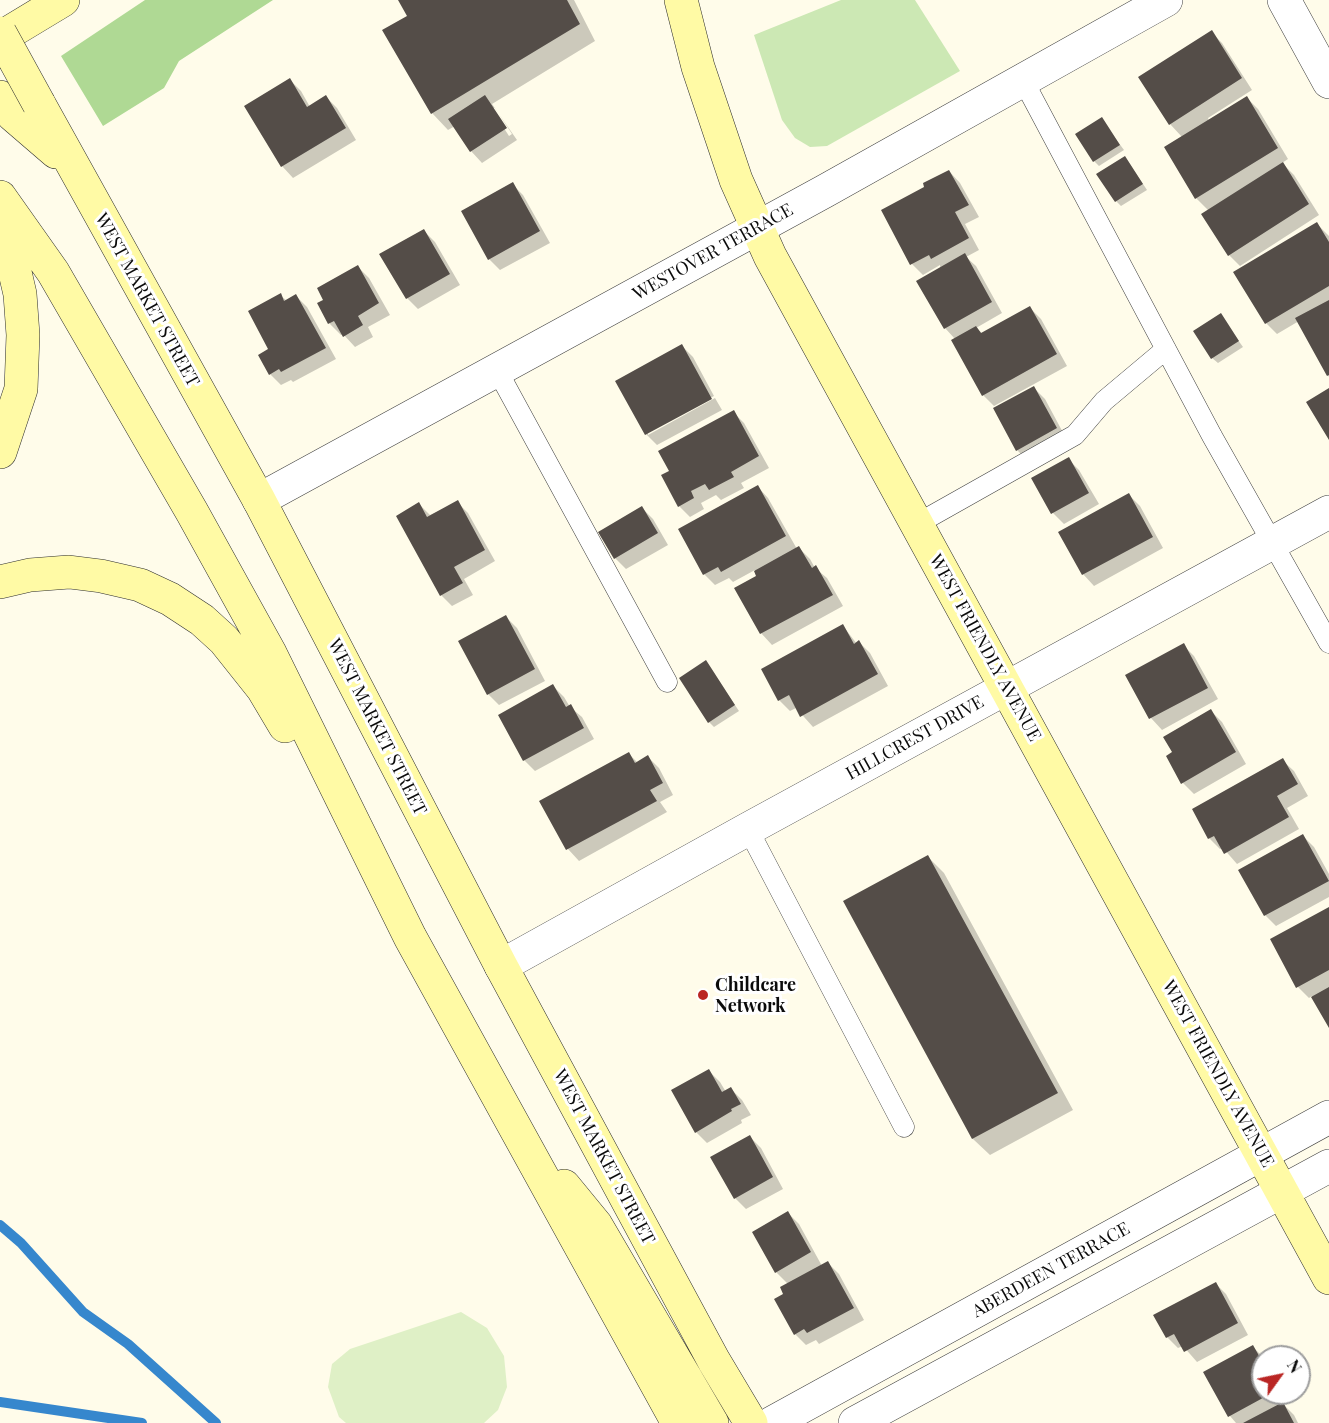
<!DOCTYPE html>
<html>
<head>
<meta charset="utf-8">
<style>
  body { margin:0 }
  #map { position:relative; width:1329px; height:1423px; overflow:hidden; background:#fffcea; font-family:"Playfair Display",serif }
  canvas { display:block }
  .north { position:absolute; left:1251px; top:1345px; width:60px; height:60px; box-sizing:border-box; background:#fff; border:2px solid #9d9d9d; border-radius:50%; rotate:57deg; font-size:16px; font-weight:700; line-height:24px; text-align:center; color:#0b0b0b }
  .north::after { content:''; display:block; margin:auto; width:21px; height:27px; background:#ba2624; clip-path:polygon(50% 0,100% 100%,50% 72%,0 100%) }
</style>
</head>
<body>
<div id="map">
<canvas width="1329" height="1423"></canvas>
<div class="north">N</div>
</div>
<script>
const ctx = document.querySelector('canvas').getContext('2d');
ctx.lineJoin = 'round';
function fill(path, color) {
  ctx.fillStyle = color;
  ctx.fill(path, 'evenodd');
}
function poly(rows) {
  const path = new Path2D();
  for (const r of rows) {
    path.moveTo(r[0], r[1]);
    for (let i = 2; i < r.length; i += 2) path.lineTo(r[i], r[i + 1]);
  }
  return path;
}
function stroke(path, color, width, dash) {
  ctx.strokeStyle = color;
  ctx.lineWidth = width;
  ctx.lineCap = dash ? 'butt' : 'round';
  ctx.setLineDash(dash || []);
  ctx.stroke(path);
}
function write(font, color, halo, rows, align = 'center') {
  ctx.font = font + ' "Playfair Display",serif';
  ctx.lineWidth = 6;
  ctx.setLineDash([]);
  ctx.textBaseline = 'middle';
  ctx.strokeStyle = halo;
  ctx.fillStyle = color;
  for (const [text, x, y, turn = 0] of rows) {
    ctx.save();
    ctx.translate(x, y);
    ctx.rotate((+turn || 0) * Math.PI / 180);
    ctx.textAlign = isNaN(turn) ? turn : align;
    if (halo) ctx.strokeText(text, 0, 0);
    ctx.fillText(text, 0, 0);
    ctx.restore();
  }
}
fill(poly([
  [841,0,915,0,960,71,827,146,810,147,795,138,782,120,754,35]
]), '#cce8b4');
fill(poly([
  [145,0,273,0,179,61,164,88,103,126,61,56]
]), '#afd994');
fill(poly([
  [461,1312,487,1328,504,1356,507,1387,498,1410,484,1423,346,1423,339,1417,328,1387,332,1364,350,1349]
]), '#dff0c6');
fill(poly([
  [400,0,574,0,595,41,492,104,517,140,482,163,471,151,455,126,448,130,432,113,410,17],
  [491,108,495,108,512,134,509,136],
  [1211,32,1222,43,1252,90,1208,118,1209,121,1247,98,1258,109,1288,159,1282,163,1294,175,1319,215,1240,266,1229,255,1209,211,1196,198,1182,137,1170,124],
  [290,80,301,91,310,107,326,97,337,108,356,140,293,178,282,166],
  [1101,119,1124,150,1099,166,1094,161],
  [1129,163,1147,190,1121,206,1116,201],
  [949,171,960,183,979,217,965,224,979,250,966,257,976,266,1002,313,976,328,983,334,1030,308,1041,319,1067,366,994,406,983,395,955,339,945,328,940,265,923,275,912,264,926,187],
  [512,184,523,195,550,243,500,270,489,259],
  [1317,224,1329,236,1329,377,1299,321,1277,334,1266,323],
  [423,230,435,242,460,285,418,309,407,298],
  [358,267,369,278,390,315,368,327,373,337,355,347,343,334,341,335,330,324,319,304,325,300],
  [280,295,287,301,296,296,307,307,336,359,293,382,291,380,281,385,270,374,270,349],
  [1220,315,1243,347,1218,363,1212,358],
  [682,346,693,357,714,396,648,432,648,435,715,398,722,410,657,445,646,434],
  [1034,388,1045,399,1067,440,1028,461,1017,450],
  [733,412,744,423,769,468,741,483,744,488,721,500,716,495,701,503,704,509,690,517,679,506,671,472],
  [1068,459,1079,470,1099,504,1064,524,1053,513],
  [757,486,768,498,797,549,799,548,810,559,815,568,827,578,843,606,772,645,761,633,736,589,758,577,755,570,733,582,729,578,715,585,704,574],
  [1129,495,1140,506,1163,548,1094,586,1083,574],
  [457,502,468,513,495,561,464,579,473,595,452,606,441,595,419,504,430,515],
  [642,508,653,519,668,545,626,569,615,558],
  [506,617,517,628,545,681,499,705,488,694],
  [843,626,857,644,859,642,870,653,888,686,813,727,796,708,790,711,779,700],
  [1183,645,1194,656,1218,699,1162,730,1151,718,1127,675],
  [706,662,739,711,714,727,709,722],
  [553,686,564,697,570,707,582,717,594,739,535,771,524,760],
  [1211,711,1222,722,1246,764,1194,794,1183,783],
  [629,754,638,763,648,757,659,768,673,795,660,802,667,812,579,861,568,849,541,802],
  [1282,760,1294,771,1308,796,1287,808,1299,829,1237,864,1223,848,1220,849,1209,838],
  [1303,836,1314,847,1329,874,1329,897,1276,926,1265,915],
  [928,857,944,873,1073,1110,990,1155,973,1139,845,902],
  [1329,909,1329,1025,1312,996,1309,998,1298,987],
  [709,1071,720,1082,726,1092,731,1089,742,1100,751,1115,741,1120,742,1123,707,1143,696,1132],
  [750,1137,761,1148,783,1189,746,1209,735,1198],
  [788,1213,799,1224,822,1266,828,1263,839,1274,864,1320,819,1344,816,1340,806,1345,795,1334,785,1295,788,1284,776,1272],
  [1215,1283,1226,1294,1248,1335,1197,1362,1183,1346,1178,1348,1167,1337],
  [1252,1346,1263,1357,1263,1393,1283,1393,1288,1401,1283,1404,1294,1415,1298,1423,1236,1423,1230,1416,1205,1373]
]), '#0003');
stroke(poly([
  [0,1225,21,1243,83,1312,128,1344,216,1423],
  [0,1402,142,1423]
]), '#3687cd', 10);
fill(poly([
  [398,0,567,0,580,24,431,114,382,30,407,16],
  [1212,30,1242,78,1169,125,1138,77],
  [290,78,307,107,326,95,346,128,281,167,244,106],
  [485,95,507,128,470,152,448,119],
  [1247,96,1278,148,1195,199,1164,147],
  [1102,117,1120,145,1093,162,1075,134],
  [1125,156,1143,184,1115,202,1096,174],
  [1283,162,1309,204,1228,256,1201,214],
  [949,170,969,205,955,212,969,238,931,259,929,255,910,265,881,210,924,187,923,183],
  [513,182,540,231,488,260,461,211],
  [1317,222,1329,242,1329,286,1265,324,1233,272],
  [424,229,450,274,406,299,379,254],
  [965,253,992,302,944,329,916,281],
  [358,265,379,303,358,316,363,325,343,337,334,321,328,324,317,303,323,300,317,288],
  [281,293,284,301,296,294,326,348,281,372,279,369,269,375,258,355,268,349,248,311],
  [1329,300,1329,375,1327,376,1295,318],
  [1030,306,1057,354,982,396,951,340,976,326,981,333],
  [1221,313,1239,341,1211,359,1193,331],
  [682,344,712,399,645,435,615,381],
  [1034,386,1057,428,1016,451,993,408],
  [1329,388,1329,440,1306,402],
  [734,410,759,456,731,472,734,477,709,490,705,484,691,491,694,498,678,507,661,475,669,471,658,451],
  [1069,457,1089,493,1051,514,1031,478],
  [758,485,786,536,721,572,718,567,703,575,678,529],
  [1129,493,1153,537,1082,575,1058,532],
  [458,500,485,550,454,567,463,583,440,596,396,516,419,502,427,517],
  [642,506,658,533,614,559,598,532],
  [799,546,812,568,816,565,833,595,760,634,734,588,756,576,754,571],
  [506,615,535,669,487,695,458,641],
  [843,624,854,644,859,640,878,674,800,717,789,695,778,701,761,669],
  [1184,643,1208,688,1149,719,1125,675],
  [706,660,735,705,708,723,679,678],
  [553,684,566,707,571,704,584,728,523,761,498,715],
  [1211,709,1236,752,1181,784,1166,756,1172,752,1163,737],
  [629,752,635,763,648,755,663,783,650,790,657,801,566,850,539,801],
  [1283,758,1298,784,1277,796,1289,817,1224,854,1214,836,1208,839,1192,809],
  [1303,834,1329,881,1264,916,1238,870],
  [928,855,1058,1093,972,1139,843,901],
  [1329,907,1329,970,1296,988,1270,939],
  [1329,987,1329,1028,1311,997],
  [709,1069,722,1092,731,1087,741,1104,731,1109,732,1111,695,1133,671,1090],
  [750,1135,773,1177,734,1199,710,1157],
  [788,1211,811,1252,775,1273,752,1232],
  [828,1261,854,1308,807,1333,804,1329,794,1335,774,1299,783,1294,780,1287],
  [1216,1282,1238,1323,1184,1352,1174,1334,1166,1338,1153,1315],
  [1253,1345,1263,1363,1263,1393,1272,1393,1228,1417,1203,1372],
  [1283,1402,1294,1423,1243,1423]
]), '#544d48');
const lane = poly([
  [1023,80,1212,436,1329,643],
  [497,370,667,682],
  [917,524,1075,435,1104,401,1166,349],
  [748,829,904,1127]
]);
const street = poly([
  [1284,0,1329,82],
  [259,500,825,191,1166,0],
  [501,966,748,829,1329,512],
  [772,1423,1329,1117],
  [855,1423,1329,1166]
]);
const secondary = poly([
  [681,0,698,67,736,180,770,256,1329,1278],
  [0,38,63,0],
  [0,97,13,115,56,152],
  [39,104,259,500,501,966,714,1361,751,1423],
  [0,197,53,272,192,512,270,653,410,937,678,1423],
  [0,452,21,389,23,335,20,294,0,207],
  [0,582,30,575,69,572,101,576,140,585,170,599,202,620,224,640,263,689,285,726],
  [564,1186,596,1225,712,1423]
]);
stroke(lane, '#3e3e3e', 21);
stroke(street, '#3e3e3e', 34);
stroke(secondary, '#2d2d2d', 34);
stroke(lane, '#fff', 20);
stroke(street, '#fff', 33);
stroke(secondary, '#fffaa5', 33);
const secondaryBridge = poly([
  [0,33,39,104]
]);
stroke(secondaryBridge, '#2d2d2d', 34, []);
stroke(secondaryBridge, '#fffaa5', 33);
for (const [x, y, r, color] of [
  [703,995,6,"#ba2624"]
]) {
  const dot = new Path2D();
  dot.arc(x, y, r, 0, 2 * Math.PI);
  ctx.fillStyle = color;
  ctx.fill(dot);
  stroke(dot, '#fff', 2);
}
write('18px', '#0b0b0b', '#fff', [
  ["WESTOVER TERRACE",713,252,-29],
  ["WEST MARKET STREET",147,300,61],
  ["WEST FRIENDLY AVENUE",985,648,61],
  ["WEST MARKET STREET",377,727,63],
  ["HILLCREST DRIVE",915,738,-29],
  ["WEST FRIENDLY AVENUE",1218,1074,61],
  ["WEST MARKET STREET",604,1157,62],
  ["ABERDEEN TERRACE",1051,1270,-29]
]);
write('bold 18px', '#0b0b0b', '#fff', [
  ["Childcare",715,985],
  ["Network",715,1006]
], 'left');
</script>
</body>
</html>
